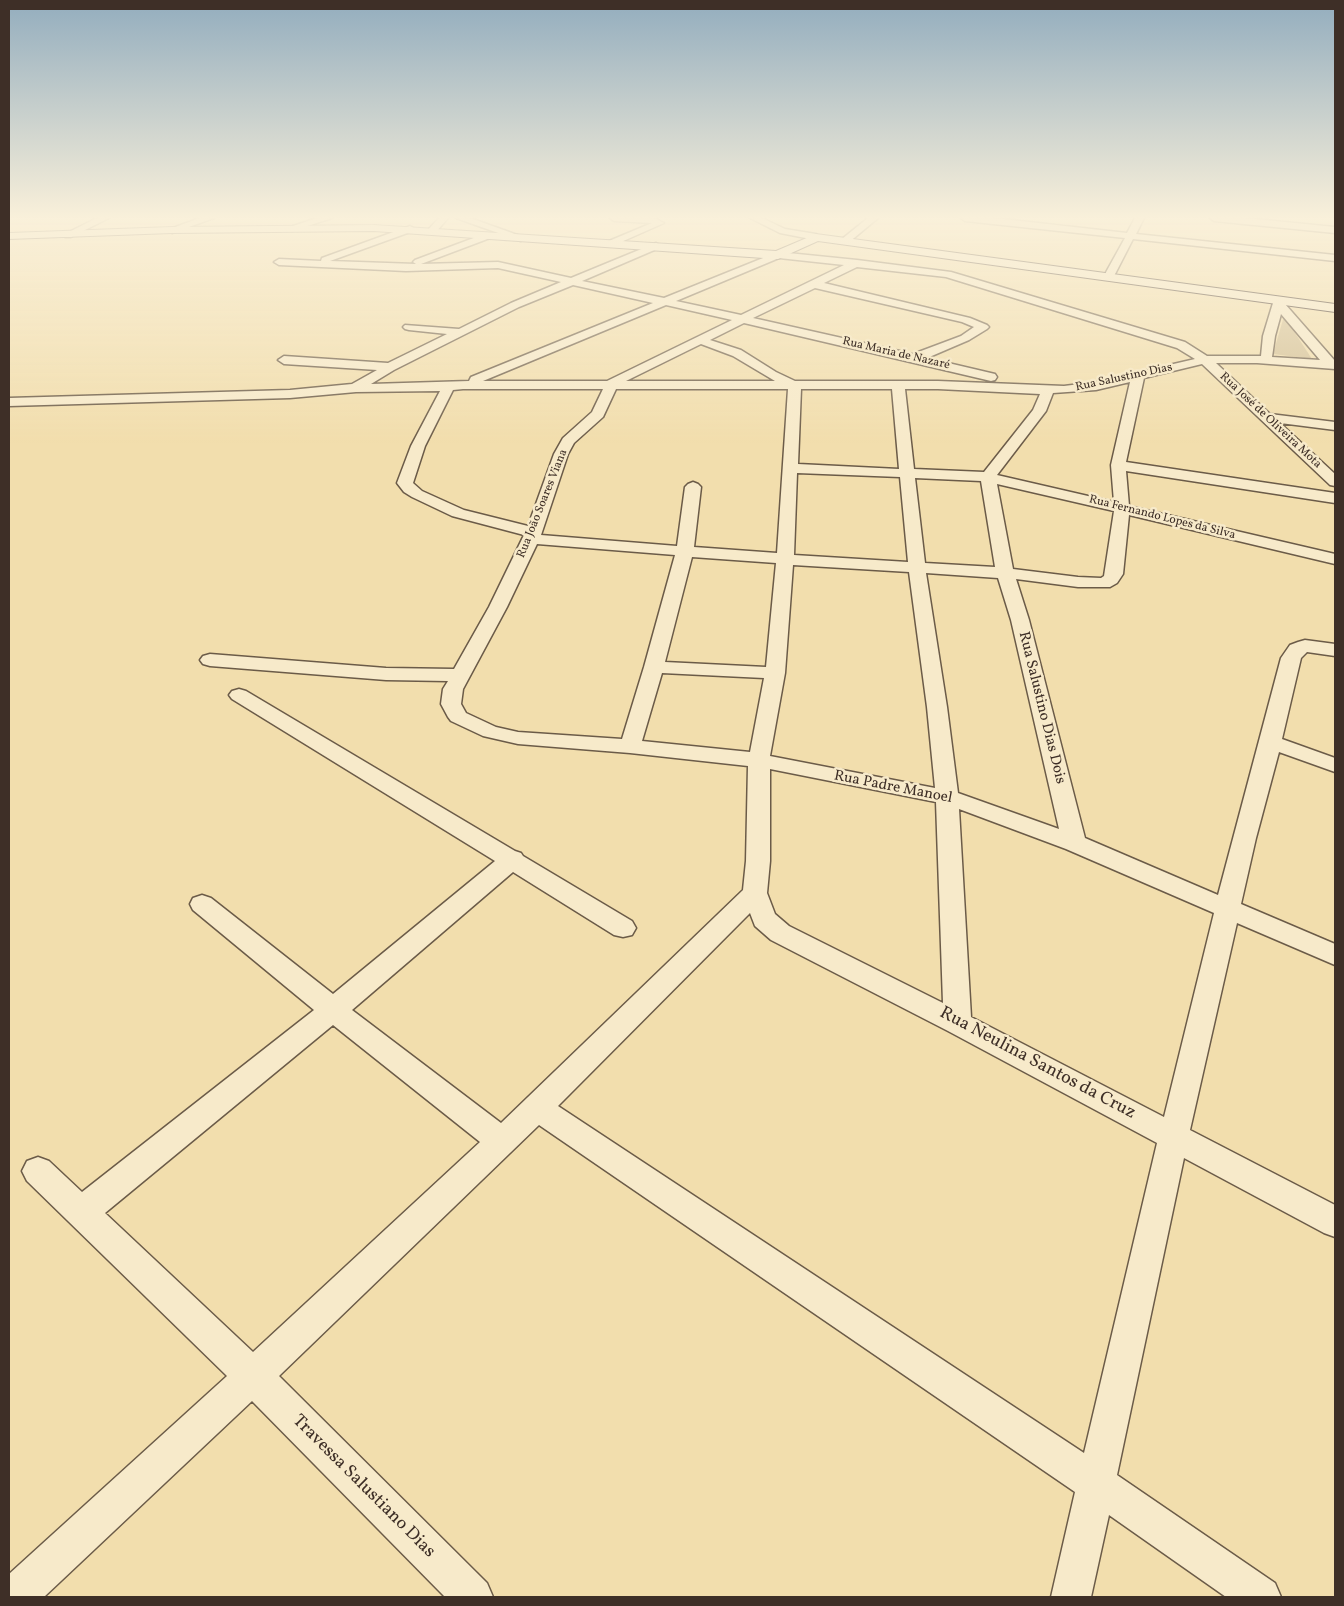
<!DOCTYPE html>
<html>
<head>
<meta charset="utf-8">
<style>
  body { margin:0 }
  #map { position:relative; width:1344px; height:1606px; overflow:hidden; background:#f2dead; font-family:Vollkorn,serif }
  canvas { display:block }
  .frame { position:absolute; inset:0; border:10px solid #3e2f27; pointer-events:none }
</style>
</head>
<body>
<div id="map">
<canvas width="1344" height="1606"></canvas>
<div class="frame"></div>
</div>
<script>
const ctx = document.querySelector('canvas').getContext('2d');
ctx.lineJoin = 'round';
function fill(path, color) {
  ctx.fillStyle = color;
  ctx.fill(path, 'evenodd');
}
function poly(rows) {
  const path = new Path2D();
  for (const r of rows) {
    path.moveTo(r[0], r[1]);
    for (let i = 2; i < r.length; i += 2) path.lineTo(r[i], r[i + 1]);
  }
  return path;
}
function stroke(path, color, width, dash) {
  ctx.strokeStyle = color;
  ctx.lineWidth = width;
  ctx.lineCap = dash ? 'butt' : 'round';
  ctx.setLineDash(dash || []);
  ctx.stroke(path);
}
function write(font, color, halo, rows, align = 'center') {
  ctx.font = font + ' Vollkorn,serif';
  ctx.lineWidth = 5;
  ctx.setLineDash([]);
  ctx.textBaseline = 'middle';
  ctx.strokeStyle = halo;
  ctx.fillStyle = color;
  for (const [text, x, y, turn = 0] of rows) {
    ctx.save();
    ctx.translate(x, y);
    ctx.rotate((+turn || 0) * Math.PI / 180);
    ctx.textAlign = isNaN(turn) ? turn : align;
    if (halo) ctx.strokeText(text, 0, 0);
    ctx.fillText(text, 0, 0);
    ctx.restore();
  }
}
fill(poly([
  [1284,316,1312,359,1273,354]
]), '#d3c096');
const minor = poly([
  [97,218,109,218,71,237,65,237,63,235,97,218],
  [200,218,214,218,172,233,167,230,200,218],
  [317,218,332,218,292,231,287,228,317,218],
  [439,218,448,218,435,233,429,233,427,231,439,218],
  [456,218,470,218,526,238,521,241,518,240,456,218],
  [610,218,654,218,664,223,612,246,609,245,609,241,652,223,614,221,610,218],
  [750,218,762,218,785,229,816,234,821,237,816,240,780,233,750,218],
  [868,218,878,218,848,243,842,243,842,239,868,218],
  [961,218,994,218,1127,233,1135,218,1144,218,1136,234,1335,255,1335,261,1133,239,1114,276,1109,279,1104,276,1125,238,965,221,961,218],
  [1210,218,1245,218,1335,227,1335,233,1214,221,1210,218],
  [410,226,415,229,413,231,330,261,416,264,413,262,415,260,487,233,492,236,490,238,421,264,498,262,571,278,656,243,661,246,659,248,582,281,664,298,778,252,857,260,951,272,1185,342,1207,356,1261,356,1263,336,1273,303,1280,298,1284,299,1285,304,1335,361,1335,369,1257,363,1216,363,1270,414,1335,422,1335,430,1280,423,1335,474,1335,486,1330,485,1202,364,1144,378,1126,462,1335,493,1335,503,1126,471,1129,506,1335,554,1335,564,1129,515,1123,574,1117,583,1110,587,1078,587,1016,579,1029,620,1085,838,1218,895,1281,658,1290,645,1298,642,1305,640,1335,644,1335,656,1307,652,1301,658,1282,739,1335,758,1335,772,1279,752,1256,838,1241,904,1335,944,1335,965,1237,923,1190,1130,1335,1205,1335,1237,1324,1233,1184,1158,1117,1475,1275,1583,1281,1597,1226,1597,1109,1515,1091,1597,1051,1597,1075,1492,539,1125,279,1376,487,1583,493,1597,445,1597,252,1401,44,1597,9,1597,9,1574,227,1376,27,1181,22,1171,27,1161,38,1157,49,1161,82,1192,314,1010,193,910,190,904,193,898,202,895,211,898,333,994,495,861,232,699,229,695,232,691,239,689,246,691,515,851,521,853,523,856,632,921,636,928,632,935,623,937,614,935,513,872,352,1010,501,1123,743,890,746,861,748,766,630,753,518,744,483,736,451,721,448,717,441,704,443,689,448,681,386,680,210,666,203,664,200,660,203,656,210,654,386,668,454,669,489,607,524,535,452,516,412,497,404,492,397,483,411,446,440,391,356,392,290,398,9,406,9,398,290,390,352,384,377,370,284,364,278,360,284,356,388,363,447,334,409,330,405,329,403,327,405,325,459,329,511,303,561,282,498,268,406,271,279,265,274,262,279,259,321,261,322,258,410,226],
  [779,258,844,265,741,315,676,301,779,258],
  [857,267,946,277,1177,348,1195,359,1096,382,1064,386,938,381,795,381,776,372,741,350,710,340,744,323,991,381,995,380,997,377,995,374,927,358,969,340,987,329,989,327,987,325,970,318,824,283,857,267],
  [573,285,653,303,471,377,469,381,371,384,394,370,519,307,573,285],
  [815,288,962,322,974,327,961,336,913,354,753,318,815,288],
  [666,305,732,320,607,381,483,381,666,305],
  [1281,314,1320,360,1272,357,1275,336,1281,314],
  [701,344,733,356,775,381,626,381,701,344],
  [1130,382,1111,465,1114,502,997,475,1046,411,1053,393,1096,390,1130,382],
  [463,389,603,389,592,412,563,438,554,454,528,526,464,510,422,491,413,483,425,446,453,390,463,389],
  [616,389,788,389,777,553,694,547,701,487,698,484,693,482,688,484,685,487,677,546,541,535,568,454,574,443,603,417,616,389],
  [801,389,892,389,899,469,798,464,801,389],
  [905,389,938,389,1040,394,1033,410,984,472,914,469,905,389],
  [797,473,900,477,908,562,794,555,797,473],
  [915,478,981,481,995,567,925,563,915,478],
  [997,484,1114,511,1104,576,1101,578,1078,577,1013,569,997,484],
  [537,544,675,555,644,667,622,739,518,732,496,727,466,713,461,704,463,689,507,607,537,544],
  [692,557,776,563,766,667,665,662,692,557],
  [793,565,909,572,927,707,935,788,770,756,785,673,793,565],
  [926,573,998,578,1011,620,1059,829,958,793,947,707,926,573],
  [662,673,764,678,750,752,642,741,662,673],
  [770,769,936,802,943,1003,789,926,775,914,767,893,770,861,770,769],
  [959,809,1066,849,1214,913,1164,1117,971,1017,959,809],
  [750,913,755,926,771,940,948,1031,1157,1143,1084,1453,558,1106,750,913],
  [333,1025,480,1142,253,1352,105,1213,333,1025]
]);
const secondary = poly([
  [374,225,776,251,816,234,1335,304,1335,312,818,241,778,259,374,231,172,233,9,239,9,233,172,227,374,225]
]);
stroke(minor, '#6b5b48', 3);
stroke(secondary, '#3e2f27', 2);
fill(minor, '#f7eaca');
fill(secondary, '#f7eaca');
const sky = ctx.createLinearGradient(0, 0, 0, 443);
sky.addColorStop(0, '#93adbe');
sky.addColorStop(0.49, '#f9f0da');
sky.addColorStop(1, '#f9f0da00');
ctx.fillStyle = sky;
ctx.fillRect(0, 0, 1344, 443);
write('12px', '#3e2f27', '#f7eaca', [
  ["Rua Maria de Nazaré",896,354,13],
  ["Rua Salustino Dias",1124,378,-12],
  ["Rua José de Oliveira Mota",1270,421,43],
  ["Rua João Soares Viana",543,504,-68],
  ["Rua Fernando Lopes da Silva",1162,518,14]
]);
write('15px', '#3e2f27', '#f7eaca', [
  ["Rua Salustino Dias Dois",1041,708,76],
  ["Rua Padre Manoel",893,788,11]
]);
write('18px', '#3e2f27', '#f7eaca', [
  ["Rua Neulina Santos da Cruz",1037,1064,28],
  ["Travessa Salustiano Dias",363,1487,45]
]);
</script>
</body>
</html>
